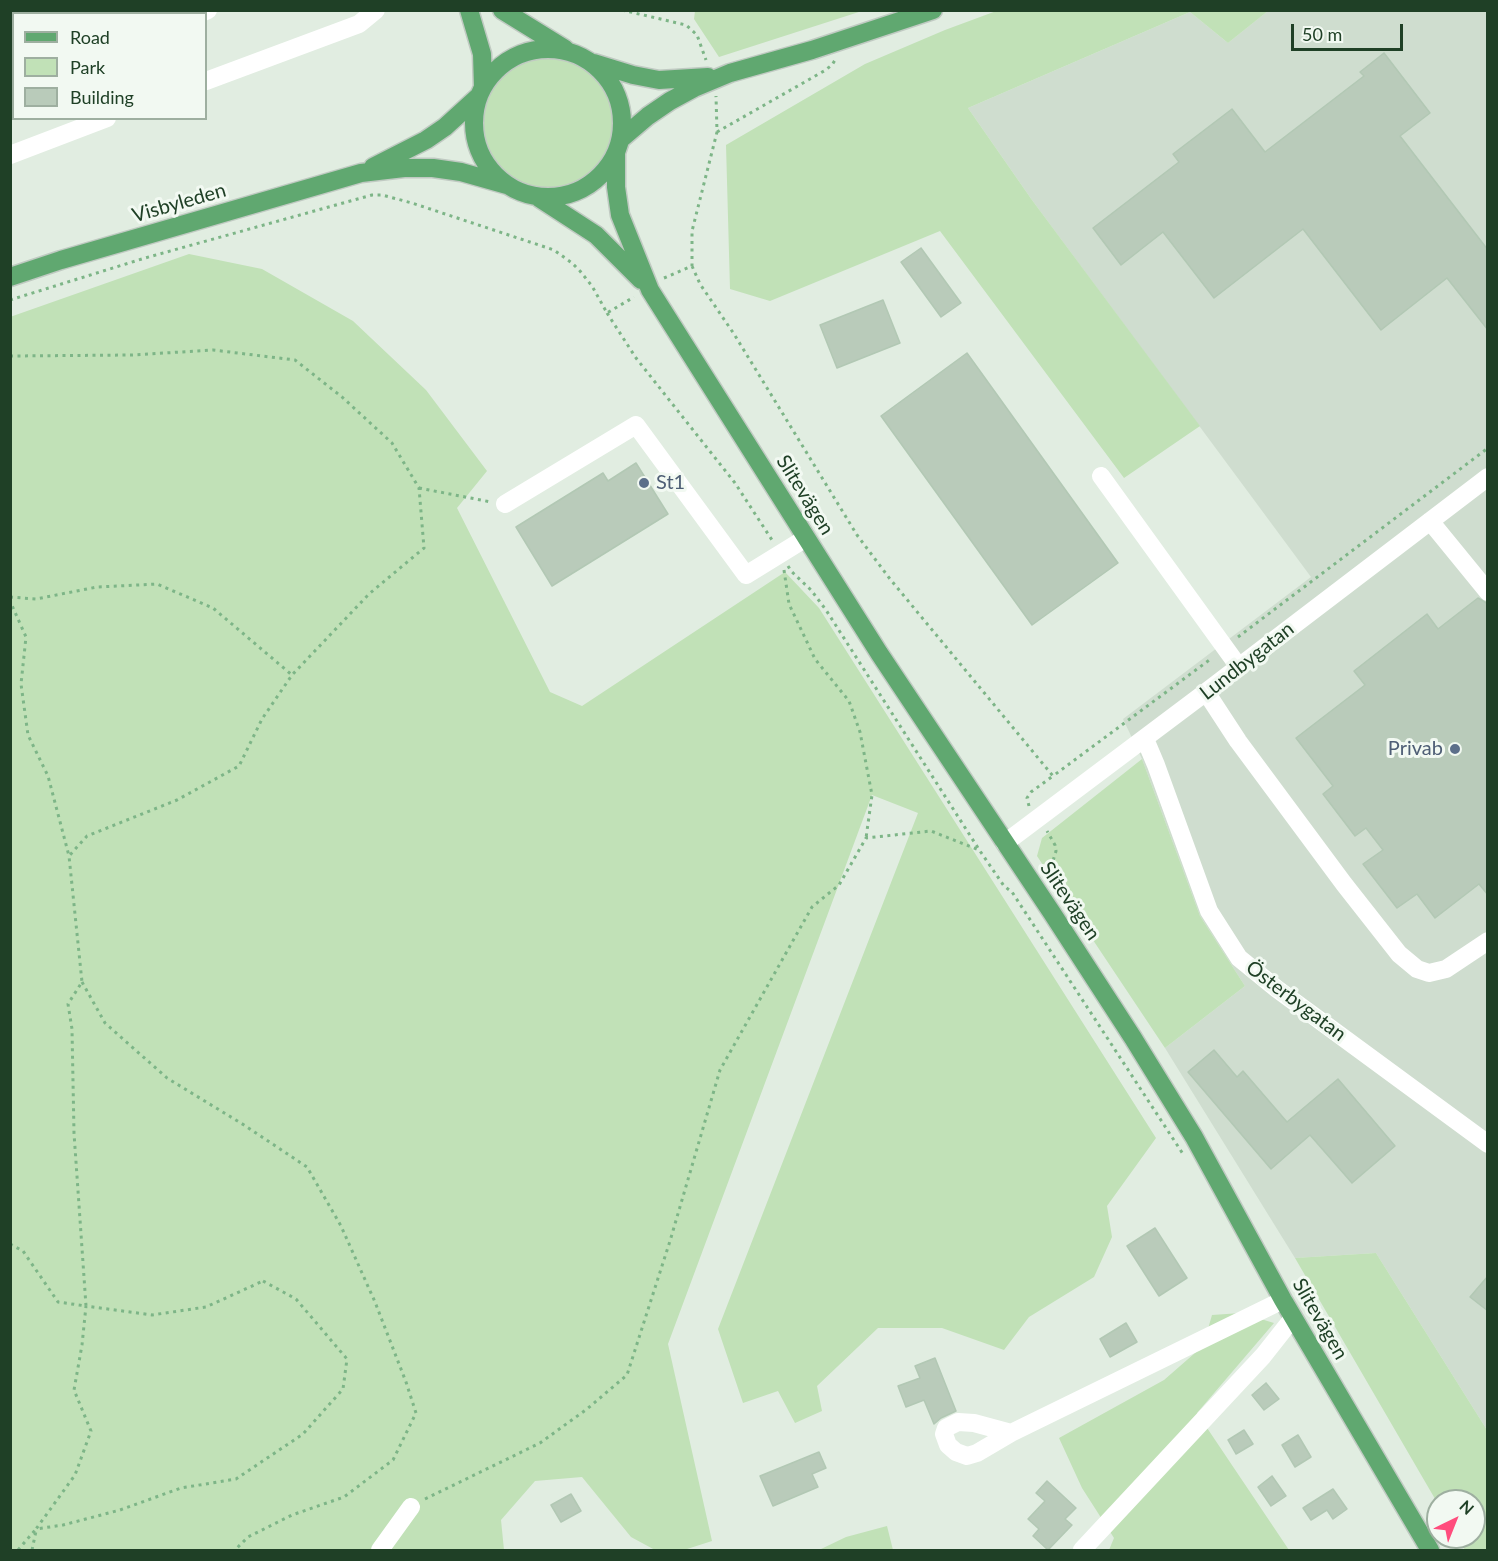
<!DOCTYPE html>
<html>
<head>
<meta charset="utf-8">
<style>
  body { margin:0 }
  #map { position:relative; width:1498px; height:1561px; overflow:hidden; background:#e1ede1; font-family:Lato,sans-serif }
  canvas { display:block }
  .frame { position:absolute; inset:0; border:12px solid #1f4026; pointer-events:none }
  .legend { position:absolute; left:12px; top:12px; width:195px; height:108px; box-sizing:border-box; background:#f2f9f2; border:2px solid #9eafa0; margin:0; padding:8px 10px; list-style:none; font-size:18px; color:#1f4026 }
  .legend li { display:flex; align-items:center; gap:12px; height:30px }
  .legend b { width:30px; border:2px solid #9eafa0 }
  .north { position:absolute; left:1426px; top:1489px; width:60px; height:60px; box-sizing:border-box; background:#f2f9f2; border:2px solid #9eafa0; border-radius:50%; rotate:43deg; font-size:16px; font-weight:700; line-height:24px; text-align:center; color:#1f4026 }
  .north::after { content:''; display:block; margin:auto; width:21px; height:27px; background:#ff4d7d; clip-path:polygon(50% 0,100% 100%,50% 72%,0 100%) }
  .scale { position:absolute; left:1291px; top:24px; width:112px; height:27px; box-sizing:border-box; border:3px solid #1f4026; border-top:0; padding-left:8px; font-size:18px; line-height:21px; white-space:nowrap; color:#1f4026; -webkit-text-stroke:4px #f2f9f2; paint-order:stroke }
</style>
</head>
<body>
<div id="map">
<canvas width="1498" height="1561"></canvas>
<div class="frame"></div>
<ul class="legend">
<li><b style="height:8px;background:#60a870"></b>Road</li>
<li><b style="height:16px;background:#c1e1b7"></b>Park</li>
<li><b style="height:16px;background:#b9cbba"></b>Building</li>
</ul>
<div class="north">N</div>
<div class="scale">50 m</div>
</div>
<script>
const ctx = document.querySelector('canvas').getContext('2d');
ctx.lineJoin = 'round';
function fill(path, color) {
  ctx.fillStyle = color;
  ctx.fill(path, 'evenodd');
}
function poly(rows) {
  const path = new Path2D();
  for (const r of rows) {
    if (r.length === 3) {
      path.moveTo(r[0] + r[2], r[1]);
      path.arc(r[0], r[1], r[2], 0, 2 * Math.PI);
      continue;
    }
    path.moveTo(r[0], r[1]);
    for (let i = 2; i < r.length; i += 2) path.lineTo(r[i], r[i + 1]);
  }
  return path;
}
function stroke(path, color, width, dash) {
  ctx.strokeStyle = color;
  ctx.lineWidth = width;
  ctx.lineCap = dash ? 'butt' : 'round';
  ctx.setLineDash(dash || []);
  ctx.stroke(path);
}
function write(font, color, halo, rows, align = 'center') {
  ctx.font = font + ' Lato,sans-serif';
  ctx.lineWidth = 6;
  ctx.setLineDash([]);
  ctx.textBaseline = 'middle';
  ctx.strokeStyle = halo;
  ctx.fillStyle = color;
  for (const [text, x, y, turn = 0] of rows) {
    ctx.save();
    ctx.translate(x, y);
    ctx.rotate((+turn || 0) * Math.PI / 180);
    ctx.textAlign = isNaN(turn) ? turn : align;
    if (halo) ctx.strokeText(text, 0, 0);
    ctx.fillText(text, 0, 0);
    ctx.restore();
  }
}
fill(poly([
  [1268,11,1487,11,1487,1430,1376,1253,1295,1258,1165,1048,1245,986,1200,916,1142,759,1123,719,1311,577,1032,200,968,108,1190,12,1228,43]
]), '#cfddcf');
fill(poly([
  [999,10,1268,11,1228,43,1190,12,968,108,1032,200,1200,426,1124,478,940,231,770,301,730,289,726,145,865,64,945,30],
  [695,11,695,10,862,11,719,57,694,19],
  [549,122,66],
  [189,254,262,269,353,321,426,390,487,471,457,508,550,692,582,706,785,572,819,608,1156,1138,1107,1206,1112,1237,1094,1277,1029,1317,1004,1350,942,1328,878,1328,817,1386,822,1411,795,1423,778,1391,743,1403,718,1329,918,813,872,795,668,1344,712,1541,684,1550,655,1550,631,1537,582,1477,535,1481,501,1520,504,1550,11,1550,10,317],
  [1142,759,1200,916,1245,986,1165,1048,1037,856,1042,838],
  [1376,1253,1487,1430,1487,1550,1465,1550,1457,1537,1474,1537,1474,1501,1438,1501,1438,1504,1295,1258],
  [1241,1313,1274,1323,1197,1413,1289,1550,1109,1550,1114,1538,1082,1488,1059,1438,1164,1380,1203,1346,1212,1315],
  [887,1526,893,1550,819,1550,846,1537]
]), '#c1e1b7');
const building = poly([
  [1384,53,1430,113,1400,136,1488,250,1488,330,1447,278,1381,330,1303,229,1214,298,1163,232,1121,265,1093,228,1179,162,1173,154,1232,109,1265,152,1364,76,1360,72,1384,53],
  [921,248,961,303,941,317,901,262,921,248],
  [883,300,900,343,837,368,820,325,883,300],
  [967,353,1118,563,1032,625,881,416,967,353],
  [636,463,668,514,552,586,516,527,603,473,608,481,636,463],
  [1478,598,1488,604,1488,895,1479,884,1435,918,1417,894,1397,908,1363,864,1383,850,1366,828,1355,836,1323,794,1333,786,1296,738,1365,685,1354,671,1427,614,1438,629,1478,598],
  [1214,1050,1237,1077,1243,1071,1287,1122,1338,1079,1395,1146,1352,1183,1310,1135,1271,1169,1188,1072,1214,1050],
  [1155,1228,1187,1278,1159,1296,1127,1246,1155,1228],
  [1488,1276,1488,1311,1470,1297,1488,1276],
  [1126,1323,1137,1342,1110,1357,1100,1339,1126,1323],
  [935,1358,956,1411,941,1418,934,1424,924,1400,906,1407,898,1386,920,1378,915,1366,935,1358],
  [1266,1383,1279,1399,1264,1410,1252,1395,1266,1383],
  [1244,1430,1253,1444,1236,1454,1228,1440,1244,1430],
  [1298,1435,1311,1457,1295,1467,1282,1445,1298,1435],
  [819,1452,826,1468,812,1474,818,1487,773,1506,760,1476,819,1452],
  [1272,1476,1286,1496,1271,1506,1258,1487,1272,1476],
  [1047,1481,1076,1508,1065,1519,1072,1525,1048,1550,1033,1536,1039,1529,1028,1519,1045,1501,1036,1493,1047,1481],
  [1333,1489,1347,1509,1333,1519,1327,1510,1311,1520,1303,1508,1333,1489],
  [571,1494,581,1511,561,1522,551,1505,571,1494]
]);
fill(building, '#b9cbba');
stroke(building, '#b2c8b4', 1.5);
const major = poly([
  [469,10,482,54,483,87],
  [502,10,565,49],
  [548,123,74],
  [594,63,633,75,659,80,708,77],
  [621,139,648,116,670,101,694,88,730,73,812,50,933,10],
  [616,154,616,187,620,215,650,290,879,653,1052,913,1133,1038,1194,1137,1283,1300,1430,1550],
  [373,167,426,140,445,127,479,96],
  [539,198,596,235,641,280],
  [10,277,61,260,361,173,404,168,433,168,461,172,507,185]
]);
stroke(major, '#c0cac2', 21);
stroke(poly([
  [102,10,103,14],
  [622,10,686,25,697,35,706,60],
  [717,132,824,71,832,65,835,60],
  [692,266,700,284,734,334,857,535,890,579,1053,776,1212,658],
  [664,278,692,266,692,231,717,132,716,96],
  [10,300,145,258,372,195,382,195,412,203,554,250,572,263,580,271,592,286,607,313,634,297],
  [607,313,636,358,735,483,772,540],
  [10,356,132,355,213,350,295,360,342,397,392,443,419,488,424,548,369,594,292,675,262,719,239,766,177,800,87,836,69,856,48,776,28,735,21,684,26,637,10,601],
  [419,488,491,502],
  [788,566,791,571,811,590,826,610,980,851,1004,886,1012,892,1183,1154],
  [784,570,789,604,815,659,849,701,860,732,872,795,866,838],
  [10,597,36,599,97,587,157,584,213,608,292,675],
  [1238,637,1488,448],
  [1029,806,1027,798,1031,792,1053,776],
  [1043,871,1053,861,1056,851,1055,845,1047,831],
  [82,982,105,1023,167,1078,244,1125,307,1167,341,1226,375,1302,406,1382,416,1413,393,1460,344,1497,292,1515,248,1537,235,1550],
  [10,1244,23,1251,58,1302,86,1306,74,1133,72,1029,68,1004,82,982,69,856],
  [263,1281,296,1299,347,1359,343,1389,303,1434,236,1479,181,1488,120,1510,63,1525,36,1529,75,1475,91,1431,74,1390,82,1345,86,1306,152,1315,206,1307,263,1281],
  [425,1499,540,1443,587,1409,627,1375,670,1241,720,1070,812,907,839,885,866,838,931,831,979,850],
  [18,1550,36,1529],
  [32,1550,36,1531]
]), '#7db587', 3, [3, 4.5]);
stroke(poly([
  [43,10,44,14],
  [157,10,158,14],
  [60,14,69,10],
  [199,14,208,10],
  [10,30,14,29],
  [206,81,359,24,376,10],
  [10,155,107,118],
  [1101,476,1239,667],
  [505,504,636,425,746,575,806,538],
  [1430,521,1488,592],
  [1206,692,1238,741,1344,884,1399,954,1417,969,1429,973,1446,969,1488,941],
  [1145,739,1156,765,1209,911,1239,958,1277,989,1488,1144],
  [1005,843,1206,692,1488,477],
  [1011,1433,977,1453,967,1456,956,1452,948,1445,944,1434,946,1428,958,1422,974,1423,1011,1433,1283,1300],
  [380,1550,411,1507],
  [1082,1550,1263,1356,1293,1318]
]), '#fff', 18);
stroke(major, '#60a870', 18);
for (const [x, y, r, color] of [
  [644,483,6,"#5c6f8a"],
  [1455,749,6,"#5c6f8a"]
]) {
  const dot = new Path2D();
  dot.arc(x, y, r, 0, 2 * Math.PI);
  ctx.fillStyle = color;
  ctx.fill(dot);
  stroke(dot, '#f2f9f2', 2);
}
write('20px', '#1f4026', '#f2f9f2', [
  ["Visbyleden",179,203,-16],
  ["Slitevägen",805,495,58],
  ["Lundbygatan",1247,661,-38],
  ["Slitevägen",1070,901,56],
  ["Österbygatan",1296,1001,37],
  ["Slitevägen",1320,1319,60]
]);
write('20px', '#4e5e75', '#f2f9f2', [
  ["St1",656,483],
  ["Privab",1443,749,"right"]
], 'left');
</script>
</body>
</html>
